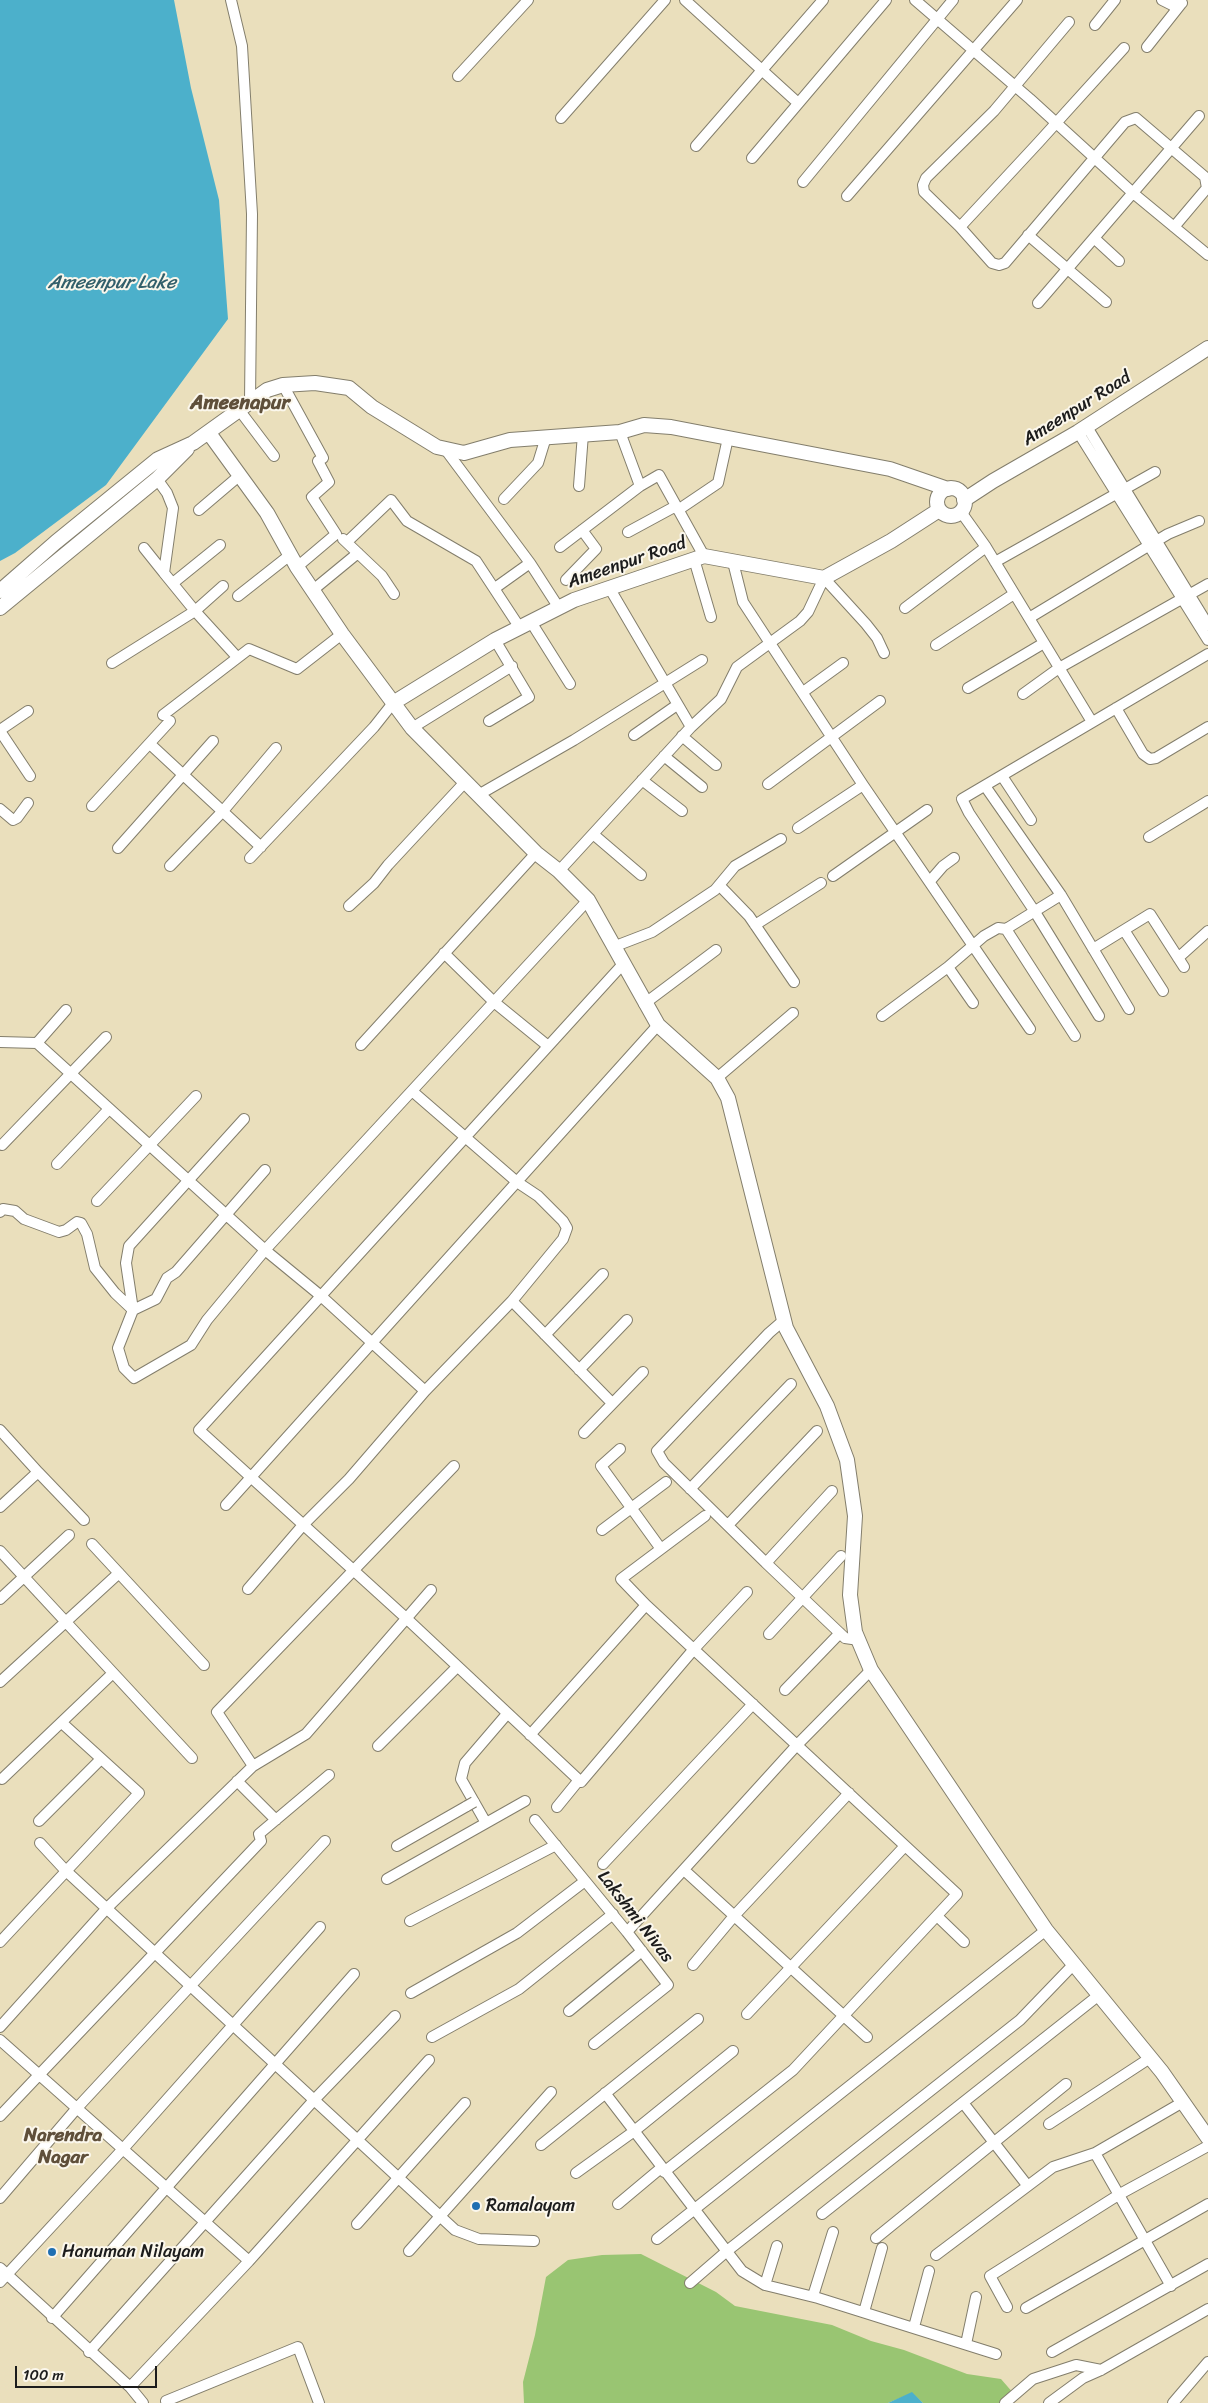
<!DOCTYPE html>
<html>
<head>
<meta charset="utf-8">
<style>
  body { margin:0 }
  #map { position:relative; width:1208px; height:2403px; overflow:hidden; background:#eadfbc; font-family:Sriracha,sans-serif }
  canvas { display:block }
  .scale { position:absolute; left:15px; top:2366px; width:142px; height:22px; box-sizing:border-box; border:2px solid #1c1c1c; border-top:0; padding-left:6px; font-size:15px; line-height:18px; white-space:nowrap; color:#1c1c1c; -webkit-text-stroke:4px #fbf7ec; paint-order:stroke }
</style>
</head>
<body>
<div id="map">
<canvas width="1208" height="2403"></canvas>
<div class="scale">100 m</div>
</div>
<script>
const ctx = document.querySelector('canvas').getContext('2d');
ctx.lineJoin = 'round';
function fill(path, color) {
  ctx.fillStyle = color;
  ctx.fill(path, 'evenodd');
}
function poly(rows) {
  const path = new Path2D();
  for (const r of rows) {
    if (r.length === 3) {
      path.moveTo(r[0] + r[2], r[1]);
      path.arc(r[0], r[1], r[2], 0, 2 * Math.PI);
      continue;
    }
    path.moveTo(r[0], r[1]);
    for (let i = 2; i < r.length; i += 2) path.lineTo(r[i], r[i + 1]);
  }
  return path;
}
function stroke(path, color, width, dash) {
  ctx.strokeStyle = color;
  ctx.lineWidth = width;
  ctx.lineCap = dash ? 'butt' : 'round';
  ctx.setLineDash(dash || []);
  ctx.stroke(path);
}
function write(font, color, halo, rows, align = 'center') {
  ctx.font = font + ' Sriracha,sans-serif';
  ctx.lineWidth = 4;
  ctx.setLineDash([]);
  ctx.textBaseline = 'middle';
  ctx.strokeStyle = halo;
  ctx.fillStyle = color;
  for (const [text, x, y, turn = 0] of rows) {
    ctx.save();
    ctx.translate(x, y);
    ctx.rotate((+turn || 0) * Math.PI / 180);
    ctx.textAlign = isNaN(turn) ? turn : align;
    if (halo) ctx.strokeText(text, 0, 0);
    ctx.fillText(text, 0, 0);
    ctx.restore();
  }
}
fill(poly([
  [641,2254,716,2292,735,2306,832,2325,871,2341,904,2350,967,2374,1001,2379,1014,2394,1012,2403,923,2403,912,2393,888,2403,524,2403,523,2382,535,2335,546,2277,568,2260,602,2255]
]), '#99c572');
fill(poly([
  [0,0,174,0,191,88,219,200,228,319,106,485,15,553,0,561],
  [912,2392,923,2403,888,2403]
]), '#4cb0cb');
const minor = poly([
  [231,0,242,46,252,214,250,401],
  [685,0,798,103],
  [915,0,1030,99,1133,193,1208,255],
  [1162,0,1172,5,1182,3],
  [1069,22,994,111,926,178,923,185,924,192,960,227,992,263,999,265,1005,263,1125,122,1136,118,1205,177,1207,188,1174,227],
  [1095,25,1115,0],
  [1147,47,1181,4],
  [458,76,528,0],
  [561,118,665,0],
  [696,146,823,0],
  [752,158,886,0],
  [803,182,953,0],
  [847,196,1017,0],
  [960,227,1038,143,1124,48],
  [1028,235,1106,302],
  [1094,238,1119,261],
  [1038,303,1199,116],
  [283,385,323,458,318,461,329,482,312,497,336,534,297,567],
  [240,411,274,456],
  [1087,427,1208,625],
  [620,432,640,486],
  [1078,432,1208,640],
  [445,449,530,563,495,588],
  [157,479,167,493,173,508,164,573,195,611,237,657],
  [579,486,583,434],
  [504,499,538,463,546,437],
  [199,510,239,476],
  [678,510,718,483,728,438],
  [961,512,986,547,1092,722],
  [628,532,676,506],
  [343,539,382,576,394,594],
  [347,542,391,500,407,521,476,561,520,628],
  [560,547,640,486,659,475,704,556],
  [144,548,164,573],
  [694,559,711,617],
  [733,562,743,602,863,785,1030,1029],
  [995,562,1155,472],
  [530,563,559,608],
  [566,580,596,549,582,530],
  [173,583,220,545],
  [610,589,691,727],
  [313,590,358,553],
  [238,596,290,555],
  [905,608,986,547],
  [1029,618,1168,534,1199,521],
  [531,622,570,684],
  [936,645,1014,594],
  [112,663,195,611,223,586],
  [968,688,1044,643],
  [803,692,843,663],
  [1023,694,1059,668,1208,584],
  [1116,708,1143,754,1150,759,1156,758,1208,727],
  [163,715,249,649,297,669,342,634],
  [489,721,529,697,495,640],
  [412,728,512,666],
  [0,730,28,711],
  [0,731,30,776],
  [634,735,677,705],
  [682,736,716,765],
  [150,744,261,847],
  [664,756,702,787],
  [1002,776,1031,820],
  [642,780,682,811],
  [768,784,880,701],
  [985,786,1061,895,1129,1009],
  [480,794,574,740,702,660],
  [92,806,170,721],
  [0,809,13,820,17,818,28,803],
  [798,828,863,785],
  [593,834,641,875],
  [1149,837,1208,801],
  [118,848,213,741],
  [250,858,374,727,393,703],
  [170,866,223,811,276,748],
  [559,871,691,727,721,699,737,667,800,621,808,612,824,578,866,624,877,638,884,653],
  [833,876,927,810],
  [930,881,943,866,954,858],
  [719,885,749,916,794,982],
  [349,906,374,883,388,865,466,781],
  [755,925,821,883],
  [1006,929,1075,1036],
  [1124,930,1163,991],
  [613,947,652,932,715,890,735,866,781,839],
  [1093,949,1150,914,1184,967],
  [444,953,494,1002,548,1046],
  [1178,958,1208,931],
  [623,964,199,1430,406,1618,581,1782,694,1649,747,1592],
  [948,967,973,1003],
  [644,1004,716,950],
  [882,1016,948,967,984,936,998,928,1006,929,1061,895],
  [1099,1016,1035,912,969,813,962,799,1208,654],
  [0,1042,37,1043,66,1010],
  [37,1043,265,1250,321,1296,425,1391,349,1479,303,1525,248,1589],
  [361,1045,536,853],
  [717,1078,793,1013],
  [412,1091,517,1182,538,1196,563,1221,567,1228,563,1239,512,1301,612,1403],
  [2,1145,106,1037],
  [57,1164,109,1109],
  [265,1170,176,1272,167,1278,156,1299,133,1310,118,1348,124,1368,134,1378,191,1345,207,1320,265,1250,588,900],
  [97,1201,196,1096],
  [0,1212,3,1209,15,1211,24,1219,59,1232,66,1230,77,1222,81,1223,87,1234,95,1268,115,1293,133,1310],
  [133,1310,126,1263,129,1246,244,1119],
  [545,1335,603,1274],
  [579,1370,627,1320],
  [425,1391,512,1301],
  [0,1430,38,1472,0,1507],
  [584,1433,643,1372],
  [620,1449,601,1466,661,1549],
  [38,1472,84,1520],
  [690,1489,791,1384],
  [832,1491,766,1563,845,1638,859,1640],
  [226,1505,658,1025],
  [728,1525,817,1431],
  [602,1530,666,1482],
  [92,1544,204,1665],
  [0,1551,192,1758],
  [766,1563,664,1463,657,1451,769,1333,784,1320],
  [0,1599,69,1535],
  [646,1605,621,1579,705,1516],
  [769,1634,841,1556],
  [0,1682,119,1573],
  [785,1690,840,1633],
  [530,1735,646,1605,957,1894,793,2070,664,2172],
  [378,1746,457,1667],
  [253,1766,217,1712,454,1466],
  [2,1779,113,1673],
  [237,1781,276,1820],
  [557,1807,579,1780],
  [535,1820,627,1932,668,1985,594,2044],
  [39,1821,101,1759],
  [486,1823,461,1779,465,1763,507,1714],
  [40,1843,65,1870,455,2230,479,2239,534,2241],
  [397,1846,467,1806],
  [603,1864,753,1704],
  [684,1870,867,2037],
  [387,1879,525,1801],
  [937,1916,964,1942],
  [410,1921,556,1845],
  [627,1932,797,1745,871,1670],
  [0,1942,139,1793,62,1723],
  [693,1965,734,1916,849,1793],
  [411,1993,517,1933,585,1881],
  [569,2011,642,1951],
  [747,2014,905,1846],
  [0,2027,107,1908,253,1766,306,1734,431,1590],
  [432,2037,519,1989,613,1914],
  [0,2040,249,2261],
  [605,2093,742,2271,765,2285,818,2298,996,2354],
  [964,2104,1027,2185],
  [0,2116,261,1841,259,1834,329,1775],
  [1049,2124,1150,2058],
  [541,2145,698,2019],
  [1095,2153,1171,2286],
  [576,2173,633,2132,733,2051],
  [0,2198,77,2108,325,1841],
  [618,2204,661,2168],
  [822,2214,1099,1995],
  [357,2224,465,2103],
  [876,2238,1066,2084],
  [657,2239,1046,1930],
  [409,2251,551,2092],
  [936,2255,1053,2167,1095,2153,1183,2102],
  [0,2268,130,2387,143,2403],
  [0,2282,123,2149,320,1927],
  [690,2283,727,2251,1020,2020,1073,1965],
  [765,2285,777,2246],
  [813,2296,833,2232],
  [1007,2307,990,2276,1120,2194,1208,2146],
  [1026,2308,1208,2204],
  [864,2312,882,2248],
  [52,2318,354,1974],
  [914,2327,929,2271],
  [966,2344,976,2297],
  [89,2352,314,2100,395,2016],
  [1052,2352,1208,2264],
  [130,2387,249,2261,429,2060],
  [166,2401,298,2347,319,2403],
  [1005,2403,1033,2379,1076,2365,1101,2370],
  [1049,2403,1083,2378,1101,2370,1208,2309],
  [1173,2403,1208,2362]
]);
const tertiary = poly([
  [209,433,267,513,297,567,342,634,412,728,536,853,559,871,588,900,658,1025,717,1078,728,1098,786,1328,827,1406,847,1460,855,1516,850,1595,855,1632,871,1670,1046,1930,1162,2072,1208,2138],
  [951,502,14],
  [964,500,993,481,1078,432,1208,348],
  [0,591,56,542,158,459,193,443,267,390,283,385,315,383,349,388,372,407,437,447,464,453,510,440,620,432,644,425,671,427,890,469,948,489],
  [0,608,157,479,187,449],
  [393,703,495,640,574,600,704,556,824,578,891,541,939,510]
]);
stroke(minor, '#837e6c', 12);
stroke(tertiary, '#837e6c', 16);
stroke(minor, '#fff', 10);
stroke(tertiary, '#fff', 14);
const minorBridge = poly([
  [467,1806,474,1802]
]);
stroke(minorBridge, '#837e6c', 12, []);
stroke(minorBridge, '#fff', 10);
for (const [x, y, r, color] of [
  [476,2206,5,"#1f6fb2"],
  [52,2252,5,"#1f6fb2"]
]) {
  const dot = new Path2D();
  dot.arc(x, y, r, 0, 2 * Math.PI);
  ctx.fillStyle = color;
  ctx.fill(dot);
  stroke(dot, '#fbf7ec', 2);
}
write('18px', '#1c1c1c', '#fbf7ec', [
  ["Ameenpur Road",1077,409,-32],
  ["Ameenpur Road",627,563,-19],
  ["Lakshmi Nivas",635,1917,52]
]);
write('18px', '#1c1c1c', '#fbf7ec', [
  ["Ramalayam",486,2206],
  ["Hanuman Nilayam",62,2252]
], 'left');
write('italic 19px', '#325f6b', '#fbf7ec', [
  ["Ameenpur Lake",112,283]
]);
write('bold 19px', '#5f4f3a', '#fbf7ec', [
  ["Narendra",63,2136],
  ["Nagar",63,2158]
]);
write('bold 20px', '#5f4f3a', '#fbf7ec', [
  ["Ameenapur",240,404]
]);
</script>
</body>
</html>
